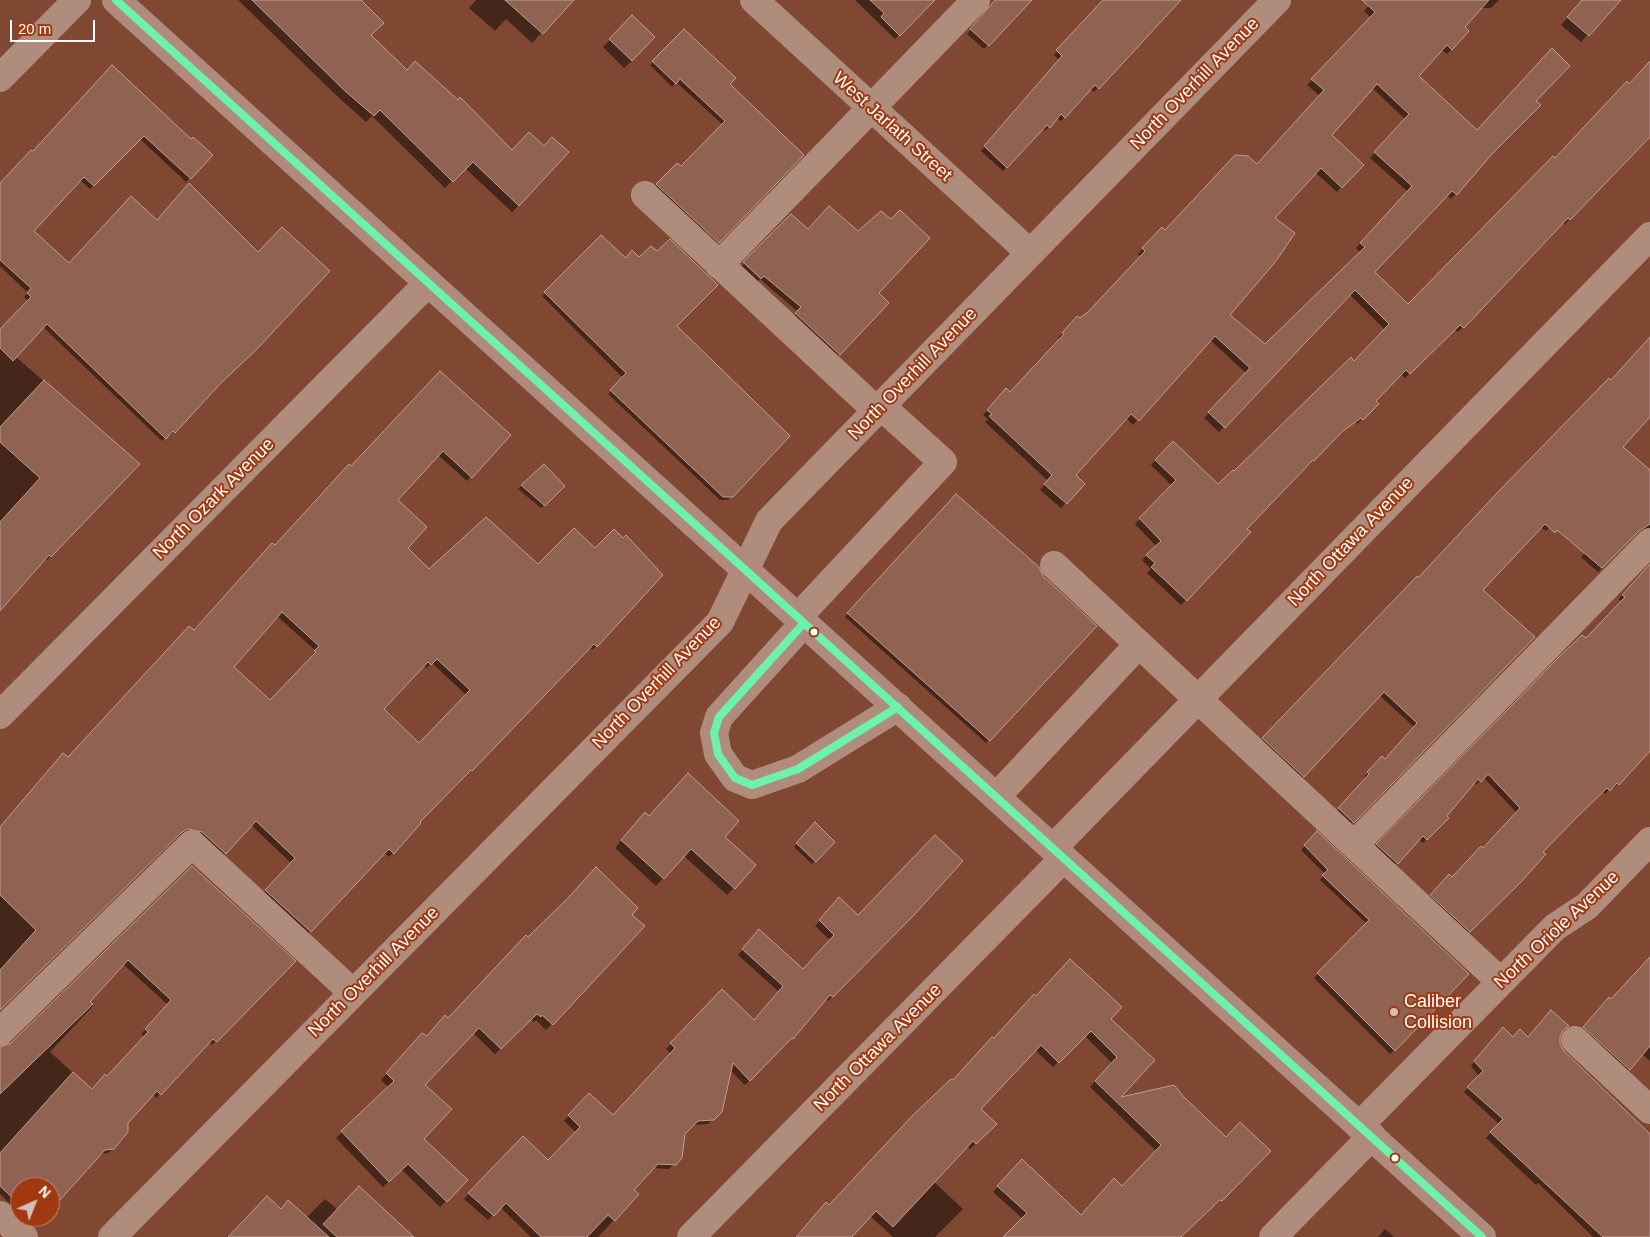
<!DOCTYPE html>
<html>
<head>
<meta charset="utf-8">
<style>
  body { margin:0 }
  #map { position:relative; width:1650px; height:1237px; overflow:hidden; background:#804832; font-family:Helvetica,sans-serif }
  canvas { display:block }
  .north { position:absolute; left:10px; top:1177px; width:50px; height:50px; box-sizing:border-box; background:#a03912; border:1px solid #c68871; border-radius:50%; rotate:44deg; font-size:14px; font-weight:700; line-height:20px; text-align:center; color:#fff }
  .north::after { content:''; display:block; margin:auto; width:18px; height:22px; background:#d3bfb7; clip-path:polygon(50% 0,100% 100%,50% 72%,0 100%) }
  .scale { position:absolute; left:10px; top:20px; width:85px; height:22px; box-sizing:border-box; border:2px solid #fff; border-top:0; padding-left:6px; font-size:15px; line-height:18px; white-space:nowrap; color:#fff; -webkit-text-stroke:4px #a03912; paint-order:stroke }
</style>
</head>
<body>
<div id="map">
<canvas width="1650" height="1237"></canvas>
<div class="north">N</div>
<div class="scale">20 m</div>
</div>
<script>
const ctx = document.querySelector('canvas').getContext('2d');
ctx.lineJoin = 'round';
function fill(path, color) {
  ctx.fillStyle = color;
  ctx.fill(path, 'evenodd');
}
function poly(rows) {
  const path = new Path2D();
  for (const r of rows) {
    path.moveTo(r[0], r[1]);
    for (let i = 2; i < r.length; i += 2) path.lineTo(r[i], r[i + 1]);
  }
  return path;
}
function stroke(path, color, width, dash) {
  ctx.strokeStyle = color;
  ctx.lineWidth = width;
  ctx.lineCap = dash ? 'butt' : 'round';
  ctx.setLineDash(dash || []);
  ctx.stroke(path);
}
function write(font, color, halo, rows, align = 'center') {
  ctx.font = font + ' Helvetica,sans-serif';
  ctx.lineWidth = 4;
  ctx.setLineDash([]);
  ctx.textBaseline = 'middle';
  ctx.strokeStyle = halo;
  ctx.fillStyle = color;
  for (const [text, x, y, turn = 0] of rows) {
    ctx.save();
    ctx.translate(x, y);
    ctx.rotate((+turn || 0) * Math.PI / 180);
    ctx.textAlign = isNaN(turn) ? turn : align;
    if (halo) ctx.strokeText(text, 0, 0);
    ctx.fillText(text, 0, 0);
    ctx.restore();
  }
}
fill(poly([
  [238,0,359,0,370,36,519,205,512,212,465,168,445,188,372,116,366,122,338,97],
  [476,0,566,0,568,5,532,43,506,19,495,31,469,8],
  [855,0,933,0,895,39],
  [998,0,1032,0,984,49,967,34],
  [1105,0,1179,0,1094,92,1090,89,1061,121,1057,118,1045,131,1042,128,1003,171,981,151,1059,60,1054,55],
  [1373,0,1499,0,1491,8,1480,8,1463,27,1452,49,1447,54,1441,49,1417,76,1477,132,1534,101,1456,194,1451,199,1447,195,1373,272,1408,306,1650,62,1650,137,1565,224,1562,222,1458,332,1454,329,1405,378,1401,374,1374,401,1378,404,1357,424,1355,422,1338,435,1309,465,1307,464,1245,529,1249,532,1181,605,1147,573,1151,569,1142,560,1156,546,1135,524,1172,486,1151,465,1173,443,1218,486,1351,359,1354,362,1385,330,1349,294,1219,432,1204,418,1247,374,1210,340,1133,425,1126,418,1074,475,1084,484,1061,508,1040,490,1048,481,985,422,988,419,983,415,1002,395,1010,393,1060,340,1058,338,1072,323,1087,314,1141,257,1138,254,1157,234,1165,231,1257,166,1320,96,1307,85,1371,18,1364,11],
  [1372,88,1405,119,1370,158,1408,192,1356,248,1361,253,1265,346,1229,315,1273,218,1315,172,1337,192,1362,165,1330,135],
  [1583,0,1601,0,1611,9,1581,42,1561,25],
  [632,17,632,61,624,68,603,47],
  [684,31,729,84,802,155,715,245,654,188,677,164,681,168,723,125,676,82,672,87,650,65],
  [112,67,191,140,212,155,186,182,140,139,90,189,80,180,32,231,69,265,217,385,170,436,169,434,162,441,43,327,16,357,139,464,47,560,45,558,0,608,0,331,28,301,24,297,28,293,0,266,0,184,33,153],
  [791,215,887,303,836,358,792,318,798,312,760,279,757,282,741,267],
  [601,237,675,326,789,436,728,500,720,500,608,394,623,378,542,296],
  [1650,339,1650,415,1550,527,1546,531,1540,527,1481,590,1533,637,1349,826,1335,813,1366,779,1364,777,1382,758,1385,760,1414,727,1379,695,1300,780,1259,743],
  [509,435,467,481,438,455,396,500,406,548,429,570,486,518,597,646,592,650,590,647,471,770,467,774,466,773,418,822,393,853,389,857,384,853,306,936,262,895,291,863,251,825,221,857,190,833,182,833,0,1009,0,828,351,468],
  [277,616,316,651,311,656,313,657,270,702,232,667],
  [432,663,466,695,419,745,382,709,423,665,426,668],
  [544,465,563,486,541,508,518,489],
  [1650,483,1650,531,1640,531,1634,535,1598,572,1581,557],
  [956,496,1095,627,986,743,845,617],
  [1650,566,1650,751,1614,788,1613,786,1605,794,1603,792,1599,794,1542,852,1519,882,1466,935,1427,899,1449,876,1452,879,1483,849,1517,813,1483,777,1476,785,1474,783,1445,816,1447,818,1423,843,1418,839,1393,867,1373,849,1559,659,1586,640,1622,602,1619,599,1622,594],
  [638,821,723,837,754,865,727,895,684,856,656,886,615,848],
  [815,824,833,842,812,864,794,847],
  [1317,833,1468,974,1390,1054,1314,978,1367,924,1320,880,1325,874,1301,850],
  [192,867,294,961,212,1045,208,1042,156,1098,152,1094,127,1123,113,1149,108,1153,100,1154,50,1209,50,1187,20,1187,20,1213,0,1194,0,1048,12,1044],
  [123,964,168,1005,141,1034,145,1037,107,1078,92,1090,50,1052,93,1006,89,1002],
  [835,904,858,916,915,913,828,1001,825,999,792,1038,745,1085,730,1070,721,1112,708,1124,692,1125,683,1134,681,1157,669,1169,653,1168,633,1190,637,1195,598,1237,531,1237,500,1207,488,1220,464,1199,523,1138,548,1162,577,1133,564,1121,589,1094,613,1116,671,1054,666,1049,722,991,753,1021,779,992,738,955,755,935,803,970,830,940,815,926],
  [631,915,643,926,546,1030,536,1020,534,1022,531,1019,495,1054,473,1033,423,1085,422,1139,466,1180,440,1207,401,1169,383,1187,336,1138,389,1088,381,1080,416,1040,426,1037,448,1019,528,938],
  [1650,958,1650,1061,1642,1054,1626,1072,1580,1031,1605,1002,1611,1001],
  [1109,1019,1153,1060,1117,1099,1183,1098,1226,1139,1269,1151,1215,1206,1214,1204,1180,1237,1005,1237,1023,1219,993,1192,1022,1160,1081,1216,1122,1188,1156,1151,1090,1087,1112,1063,1085,1036,1053,1067,1035,1050,979,1109,995,1124,970,1149,967,1146,933,1181,963,1209,935,1237,893,1237,870,1216,850,1237,795,1237,826,1204,828,1206,953,1082,987,1044],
  [1567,1026,1558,1037,1559,1045,1563,1052,1650,1135,1650,1237,1593,1237,1538,1183,1536,1185,1486,1138,1499,1124,1464,1092,1479,1076,1471,1066,1499,1033,1513,1038,1527,1038],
  [325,1199,338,1210,399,1237,229,1237,280,1210,306,1218],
  [25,1217,43,1217,34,1226],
  [1385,1229,1394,1237,1378,1237]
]), '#0007');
const building = poly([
  [252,0,361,0,384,23,371,35,407,70,415,61,458,100,460,97,512,150,529,132,544,146,552,137,569,152,519,206,473,162,453,182,380,110,374,116,345,91,252,0],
  [505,0,574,0,543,34,505,0],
  [870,0,935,0,900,36,881,17,884,13,870,0],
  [995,0,1032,0,989,46,970,29,995,0],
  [1103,0,1181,0,1099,89,1095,85,1065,118,1061,114,1050,128,1047,125,1007,168,984,146,1062,56,1056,50,1103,0],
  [1362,0,1489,0,1465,27,1469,31,1452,50,1447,45,1419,76,1477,130,1552,48,1570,66,1536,101,1541,105,1491,155,1457,195,1452,191,1375,272,1408,304,1553,156,1555,158,1627,81,1629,84,1650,61,1650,137,1570,220,1568,218,1464,328,1460,325,1410,374,1406,370,1376,401,1379,404,1363,420,1361,418,1343,431,1314,461,1313,460,1247,529,1251,532,1187,601,1151,567,1155,563,1146,555,1161,541,1139,518,1176,480,1155,460,1173,441,1218,484,1233,470,1234,471,1351,357,1354,361,1389,324,1355,290,1225,428,1208,412,1250,368,1215,336,1139,421,1131,414,1076,475,1085,484,1067,504,1044,484,1052,475,989,416,992,414,987,410,1006,388,1010,392,1064,334,1062,333,1077,316,1080,318,1088,312,1145,251,1142,248,1162,227,1165,230,1235,155,1248,156,1257,164,1324,90,1311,79,1375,12,1362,0],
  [1377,84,1409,114,1374,152,1412,186,1360,243,1365,247,1265,344,1230,315,1276,261,1295,233,1275,218,1321,168,1342,188,1364,165,1332,135,1377,84],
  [1582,0,1621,0,1589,36,1567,17,1582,0],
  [632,15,655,37,632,61,609,39,632,15],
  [684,29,736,78,730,84,804,155,719,243,656,184,677,163,681,166,725,121,680,79,676,84,652,61,684,29],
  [112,65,191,139,193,137,213,155,191,179,144,136,94,186,84,177,34,231,69,263,131,196,157,220,189,183,258,252,282,227,330,271,257,349,220,384,175,433,173,431,166,439,47,324,13,361,0,348,0,329,31,297,27,293,31,288,0,260,0,183,31,150,33,151,112,65],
  [829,206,858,231,881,211,891,219,900,210,930,238,879,293,889,303,840,355,795,313,801,307,764,276,761,279,743,262,791,214,808,229,829,206],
  [601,235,626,258,632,250,639,257,651,246,657,251,670,239,718,285,677,326,790,436,733,497,723,497,610,390,626,373,544,292,601,235],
  [1650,337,1650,417,1623,447,1650,470,1650,524,1639,531,1602,568,1557,530,1555,533,1545,524,1483,590,1535,637,1354,823,1338,808,1369,774,1367,772,1382,756,1385,759,1417,723,1384,692,1304,777,1262,738,1417,576,1418,578,1497,493,1609,378,1611,380,1650,337],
  [440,371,511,435,472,478,443,451,398,500,427,527,408,548,429,569,486,517,538,564,574,528,595,548,614,529,623,538,626,535,663,575,597,647,594,644,472,771,471,770,420,822,421,823,394,854,389,849,311,932,265,890,295,858,256,821,226,854,202,832,188,829,181,833,0,1010,0,970,36,930,0,895,0,827,63,753,68,757,189,626,194,630,272,543,275,545,349,464,351,466,440,371],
  [282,612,319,646,314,651,316,652,270,700,234,667,282,612],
  [437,659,470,690,419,743,384,709,428,662,431,665,437,659],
  [44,380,140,464,51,557,49,555,0,611,0,522,40,478,0,442,0,427,44,380],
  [544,464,565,486,545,506,521,485,544,464],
  [956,494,1039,567,1043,576,1097,626,990,741,847,613,956,494],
  [1650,564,1650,751,1619,785,1617,783,1610,791,1607,788,1605,790,1577,817,1543,852,1546,854,1520,883,1470,932,1430,895,1449,874,1452,877,1481,846,1483,848,1520,808,1488,774,1481,782,1478,779,1447,816,1449,818,1427,840,1423,836,1398,864,1376,844,1558,658,1582,635,1586,638,1625,597,1622,595,1650,564],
  [688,773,739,821,725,837,756,865,735,889,691,849,664,879,621,840,645,812,649,816,688,773],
  [815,822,835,842,816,862,796,843,815,822],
  [1317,831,1469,974,1395,1051,1317,973,1369,920,1322,875,1328,870,1304,845,1317,831],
  [935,835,963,861,915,914,833,997,830,995,793,1039,792,1038,750,1081,733,1063,722,1112,714,1120,698,1121,685,1134,682,1158,676,1165,658,1164,634,1190,639,1194,615,1221,608,1215,587,1237,541,1237,506,1203,494,1216,468,1193,523,1136,548,1160,580,1127,568,1115,589,1093,613,1115,675,1048,670,1043,722,989,754,1020,783,986,742,949,759,929,803,969,834,935,819,920,839,897,858,915,935,835],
  [192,866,296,961,217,1042,213,1039,161,1095,157,1091,128,1123,128,1132,114,1149,105,1150,50,1211,50,1187,20,1187,20,1205,0,1186,0,1153,73,1072,92,1089,105,1074,107,1076,148,1032,145,1029,171,1000,128,960,90,1002,93,1004,0,1094,0,1047,11,1043,192,866],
  [596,867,638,908,632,915,645,926,553,1025,542,1015,541,1017,537,1014,501,1049,479,1028,425,1085,452,1109,424,1139,468,1180,447,1202,408,1164,389,1182,341,1131,394,1081,386,1073,422,1033,427,1036,445,1015,448,1018,526,935,528,937,569,897,596,867],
  [1650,957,1650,1046,1630,1070,1583,1027,1609,997,1611,999,1650,957],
  [1070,959,1122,1007,1111,1019,1155,1060,1121,1097,1174,1085,1184,1097,1226,1137,1240,1122,1271,1151,1222,1201,1220,1200,1181,1237,1003,1237,1027,1213,997,1186,1022,1159,1081,1215,1114,1178,1122,1186,1161,1145,1095,1081,1117,1057,1091,1031,1059,1063,1041,1045,981,1109,997,1124,976,1144,973,1141,893,1227,876,1211,852,1237,796,1237,826,1202,829,1205,912,1116,951,1079,953,1080,992,1037,994,1038,1034,994,1036,996,1070,959],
  [1551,1010,1569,1026,1563,1030,1560,1037,1560,1044,1564,1051,1650,1134,1650,1237,1603,1237,1490,1132,1503,1119,1467,1087,1483,1071,1474,1061,1503,1027,1513,1037,1520,1029,1528,1037,1551,1010],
  [359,1186,414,1237,337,1237,323,1224,359,1186],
  [267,1196,281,1209,288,1200,329,1237,228,1237,267,1196]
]);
fill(building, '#8f6252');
stroke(building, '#be9e92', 1);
stroke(poly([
  [754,0,1030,253],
  [0,78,77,0],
  [645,195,877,411],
  [719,265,976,0],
  [1054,565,1501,982],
  [798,617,943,462,881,406],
  [804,623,719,717,714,733,718,754,735,778,752,785,798,769,898,707],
  [0,715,428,283],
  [996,797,1139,644],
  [1355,844,1650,542],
  [1053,848,1650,236],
  [0,1032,192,844,353,993],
  [1575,1040,1650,1110],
  [1359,1126,1555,927,1587,906,1650,841],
  [0,1215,24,1237],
  [112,1237,720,622,769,521,1277,0],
  [691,1237,1064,858],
  [1273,1237,1372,1136]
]), '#b08c7d', 28);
stroke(poly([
  [116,0,1482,1237]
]), '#af8a7d', 28);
stroke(poly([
  [116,0,1482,1237],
  [804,623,719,717,714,733,718,754,735,778,752,785,798,769,898,707]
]), '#6df2ae', 8);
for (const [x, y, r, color] of [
  [814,632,4.5,"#fff"],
  [1394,1012,5,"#d3bfb7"],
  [1395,1158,4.5,"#fff"]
]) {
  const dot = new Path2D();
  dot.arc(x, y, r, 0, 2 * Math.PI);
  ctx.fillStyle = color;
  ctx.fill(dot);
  stroke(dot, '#a03912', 2);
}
write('18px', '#fff', '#a03912', [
  ["North Overhill Avenue",1195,84,-46],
  ["West Jarlath Street",892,127,42],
  ["North Overhill Avenue",913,374,-46],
  ["North Ozark Avenue",214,499,-45],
  ["North Ottawa Avenue",1351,542,-46],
  ["North Overhill Avenue",657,683,-46],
  ["North Oriole Avenue",1557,930,-43],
  ["North Overhill Avenue",374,972,-45],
  ["North Ottawa Avenue",878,1048,-45]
]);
write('18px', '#fff', '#a03912', [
  ["Caliber",1404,1002],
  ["Collision",1404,1023]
], 'left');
</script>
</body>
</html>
